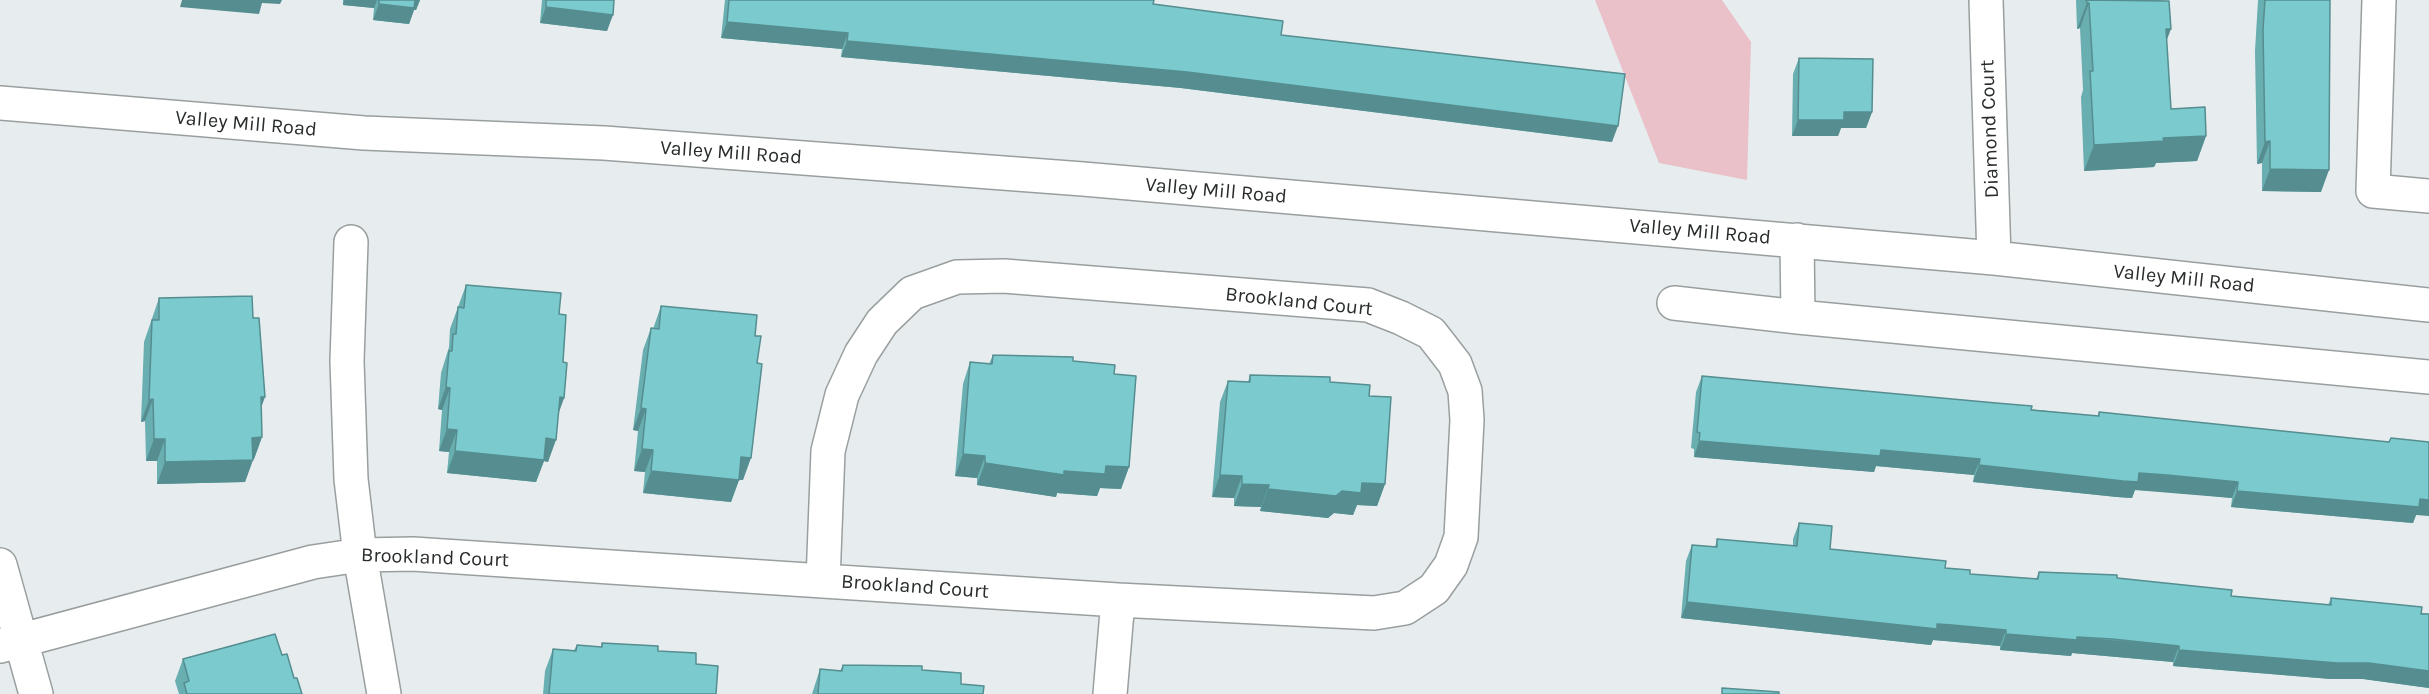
<!DOCTYPE html>
<html>
<head>
<meta charset="utf-8">
<style>
  body { margin:0 }
  canvas { display:block; background:#e7edee }
</style>
</head>
<body>
<canvas width="2429" height="694"></canvas>
<script>
const ctx = document.querySelector('canvas').getContext('2d');
ctx.lineJoin = 'round';
function fill(path, color) {
  ctx.fillStyle = color;
  ctx.fill(path, 'evenodd');
}
function poly(rows) {
  const path = new Path2D();
  for (const r of rows) {
    path.moveTo(r[0], r[1]);
    for (let i = 2; i < r.length; i += 2) path.lineTo(r[i], r[i + 1]);
  }
  return path;
}
function stroke(path, color, width, dash) {
  ctx.strokeStyle = color;
  ctx.lineWidth = width;
  ctx.lineCap = dash ? 'butt' : 'round';
  ctx.setLineDash(dash || []);
  ctx.stroke(path);
}
function write(font, color, halo, rows, align = 'center') {
  ctx.font = font + ' Karla,sans-serif';
  ctx.lineWidth = 6;
  ctx.setLineDash([]);
  ctx.textBaseline = 'middle';
  ctx.strokeStyle = halo;
  ctx.fillStyle = color;
  for (const [text, x, y, turn = 0] of rows) {
    ctx.save();
    ctx.translate(x, y);
    ctx.rotate((+turn || 0) * Math.PI / 180);
    ctx.textAlign = isNaN(turn) ? turn : align;
    if (halo) ctx.strokeText(text, 0, 0);
    ctx.fillText(text, 0, 0);
    ctx.restore();
  }
}
fill(poly([
  [1595,0,1722,0,1751,42,1747,180,1659,163]
]), '#eac0c9');
const minor = poly([
  [1986,0,1994,258],
  [2379,0,2373,191,2429,196],
  [0,103,364,133,604,143,1083,179,1994,258,2429,305],
  [1797,240,1798,317],
  [351,242,347,361,351,479,360,555,384,694],
  [1674,303,1798,317,2429,377],
  [0,565,36,694],
  [0,646,313,562,360,555,413,554,823,581,1118,600,1374,613,1405,608,1434,589,1451,565,1461,537,1467,420,1465,391,1455,364,1431,333,1401,318,1368,305,1004,276,957,277,912,293,882,322,861,354,842,395,828,451,823,581],
  [1110,694,1118,600]
]);
stroke(minor, '#999f9f', 36);
stroke(minor, '#fff', 33);
fill(poly([
  [343,0,420,0,416,10,414,10,409,24,373,20,374,8,343,5],
  [542,0,614,0,607,31,540,23],
  [725,0,1154,0,1153,4,1281,35,1612,142,1181,88,841,57,842,49,721,38],
  [2076,0,2161,0,2166,41,2171,109,2206,136,2197,161,2156,163,2154,167,2084,171,2081,97,2083,90,2080,28,2077,29],
  [2258,0,2330,0,2321,192,2262,191,2262,163,2257,164,2255,51],
  [1799,58,1872,112,1866,128,1841,128,1838,136,1792,136,1793,74],
  [466,285,559,314,563,362,564,398,559,412,548,462,544,461,536,482,447,473,449,452,439,451,442,410,438,409,441,373,449,347,450,329],
  [159,298,253,318,261,407,262,437,254,459,253,459,245,482,157,484,157,461,146,461,145,421,141,422,144,342],
  [661,306,755,336,743,480,739,480,731,502,643,493,645,472,634,471,638,431,633,430,643,350,651,328,653,329],
  [993,355,1073,361,1114,374,1129,467,1121,489,1100,488,1097,496,1057,493,1056,497,977,485,977,478,955,476,963,384,970,362,989,364],
  [1250,375,1330,382,1369,396,1385,484,1377,506,1357,505,1353,515,1334,513,1328,518,1260,511,1261,507,1234,506,1234,498,1212,497,1220,402,1228,381,1248,382],
  [1702,376,2098,416,2099,412,2416,515,2413,523,2231,507,2232,498,2161,491,2135,490,2132,498,2117,497,1973,482,1974,475,1876,466,1874,472,1694,457,1694,449,1691,448,1696,392],
  [1799,523,1830,549,1945,568,1970,574,2036,579,2039,572,2117,578,2231,596,2328,605,2331,598,2429,614,2429,688,2363,679,2331,679,2173,666,2173,662,2106,656,2072,653,2071,656,2000,650,2000,646,1946,641,1933,640,1931,645,1681,618,1686,561,1692,545,1715,547,1717,539,1793,546,1793,539],
  [602,643,658,651,696,664,716,694,543,694,545,671,553,649,574,650,577,645,601,647],
  [282,655,302,694,179,694,175,681,183,659],
  [843,665,922,670,983,694,812,694,820,669,840,671]
]), '#69aeb1');
fill(poly([
  [182,0,282,0,280,4,262,3,259,14,180,7],
  [344,0,377,0,374,8,343,5],
  [414,0,420,0,416,10,414,10,409,24,373,20,379,4],
  [2087,3,2089,3,2080,28,2077,29],
  [546,7,613,15,607,31,540,23],
  [727,22,848,33,842,49,721,38],
  [2166,29,2171,29,2161,55],
  [847,41,1187,72,1618,126,1612,142,1181,88,841,57],
  [1844,112,1872,112,1866,128,1841,128,1838,136,1792,136,1798,120],
  [2206,136,2197,161,2156,163,2154,167,2084,171,2094,145,2163,138],
  [2270,141,2262,163,2257,164,2265,142],
  [2270,169,2329,170,2321,192,2262,191],
  [446,387,450,388,442,410,438,409],
  [261,397,265,397,257,419],
  [560,397,564,398,556,420],
  [153,399,145,421,141,422,149,400],
  [641,408,646,409,638,431,633,430],
  [447,429,457,430,449,452,439,451],
  [262,437,254,459,244,459,252,438],
  [546,438,556,440,548,462,544,461,536,482,447,473,455,451],
  [154,439,165,439,157,461,146,461],
  [1699,441,1881,450,1980,459,1974,475,1876,466,1874,472,1694,457],
  [642,449,653,450,645,472,634,471],
  [963,454,985,456,977,478,955,476],
  [741,457,751,458,743,480,733,479],
  [253,460,245,482,157,484,165,462],
  [985,463,1064,471,1106,466,1129,467,1121,489,1100,488,1097,496,1057,493,1056,497,977,485],
  [1979,465,2139,473,2238,482,2232,498,2135,490,2132,498,2117,497,1973,482],
  [651,471,739,480,731,502,643,493],
  [1220,475,1242,476,1234,498,1212,497],
  [1362,483,1385,484,1377,506,1357,505,1353,515,1334,513,1328,518,1260,511,1268,489,1342,491],
  [1242,484,1269,485,1261,507,1234,506],
  [2237,491,2429,500,2429,516,2416,515,2413,523,2231,507],
  [1687,602,1937,624,2006,630,2000,646,1933,640,1931,645,1681,618],
  [2006,634,2077,637,2179,646,2173,662,2072,653,2071,656,2000,650],
  [2179,650,2369,663,2429,671,2429,688,2363,679,2331,679,2173,666]
]), '#558d90');
const building = poly([
  [379,0,415,0,414,8,379,4,379,0],
  [546,0,614,0,613,15,546,7,546,0],
  [729,0,1154,0,1153,4,1283,21,1281,35,1625,74,1618,126,1187,72,847,41,848,33,727,22,729,0],
  [2086,0,2169,1,2171,29,2166,29,2171,109,2205,107,2206,136,2163,138,2164,141,2094,145,2090,71,2093,71,2089,3,2087,3,2086,0],
  [2265,0,2330,0,2329,170,2270,169,2270,141,2265,142,2263,29,2265,0],
  [1799,58,1873,59,1872,112,1844,112,1844,120,1798,120,1799,58],
  [466,285,561,293,559,314,566,315,563,362,567,363,564,398,560,397,556,440,546,438,544,460,455,451,457,430,447,429,450,388,446,387,449,351,452,351,453,334,456,334,458,307,464,308,466,285],
  [252,296,253,318,259,318,265,397,261,397,262,437,252,438,253,460,165,462,165,439,154,439,153,399,149,400,152,320,159,320,159,298,252,296],
  [661,306,757,315,755,336,761,336,757,363,762,364,751,458,741,457,739,480,651,471,653,450,642,449,646,409,641,408,651,328,659,329,661,306],
  [993,355,1073,357,1073,361,1115,365,1114,374,1136,376,1129,467,1106,466,1105,474,1064,471,1064,475,985,463,985,456,963,454,970,362,992,364,993,355],
  [1250,375,1330,377,1330,382,1370,385,1369,396,1391,397,1385,484,1362,483,1361,493,1342,491,1336,496,1268,489,1269,485,1242,484,1242,476,1220,475,1228,381,1250,382,1250,375],
  [1702,376,1996,403,2032,406,2031,410,2099,416,2099,412,2389,442,2391,438,2429,442,2429,500,2420,499,2419,507,2237,491,2238,482,2167,475,2139,473,2138,482,2123,481,1979,465,1980,459,1881,450,1880,456,1699,441,1700,433,1697,432,1702,376],
  [1799,523,1832,526,1830,549,1946,561,1945,568,1970,570,1970,574,2038,579,2039,572,2117,575,2117,578,2232,590,2231,596,2331,605,2331,598,2422,607,2421,614,2429,614,2429,671,2369,663,2337,663,2179,650,2179,646,2112,639,2077,637,2077,640,2006,634,2006,630,1952,625,1937,624,1937,629,1687,602,1692,545,1717,547,1717,539,1797,546,1799,523],
  [275,634,282,655,287,654,294,678,297,678,302,694,187,694,184,683,189,681,183,659,275,634],
  [602,643,658,646,658,651,696,653,696,664,718,666,716,694,549,694,553,649,576,651,577,645,602,647,602,643],
  [843,665,922,666,922,670,961,673,961,684,984,686,983,694,818,694,820,669,842,671,843,665],
  [1722,688,1779,692,1779,694,1722,694,1722,688]
]);
fill(building, '#7acace');
stroke(building, '#558d90', 1.5);
write('20px', '#292c2c', '#fff', [
  ["Valley Mill Road",246,124,5],
  ["Diamond Court",1990,129,-92],
  ["Valley Mill Road",731,153,4],
  ["Valley Mill Road",1216,191,5],
  ["Valley Mill Road",1700,232,5],
  ["Valley Mill Road",2184,279,6],
  ["Brookland Court",1299,302,6],
  ["Brookland Court",435,558,2],
  ["Brookland Court",915,587,4]
]);
</script>
</body>
</html>
